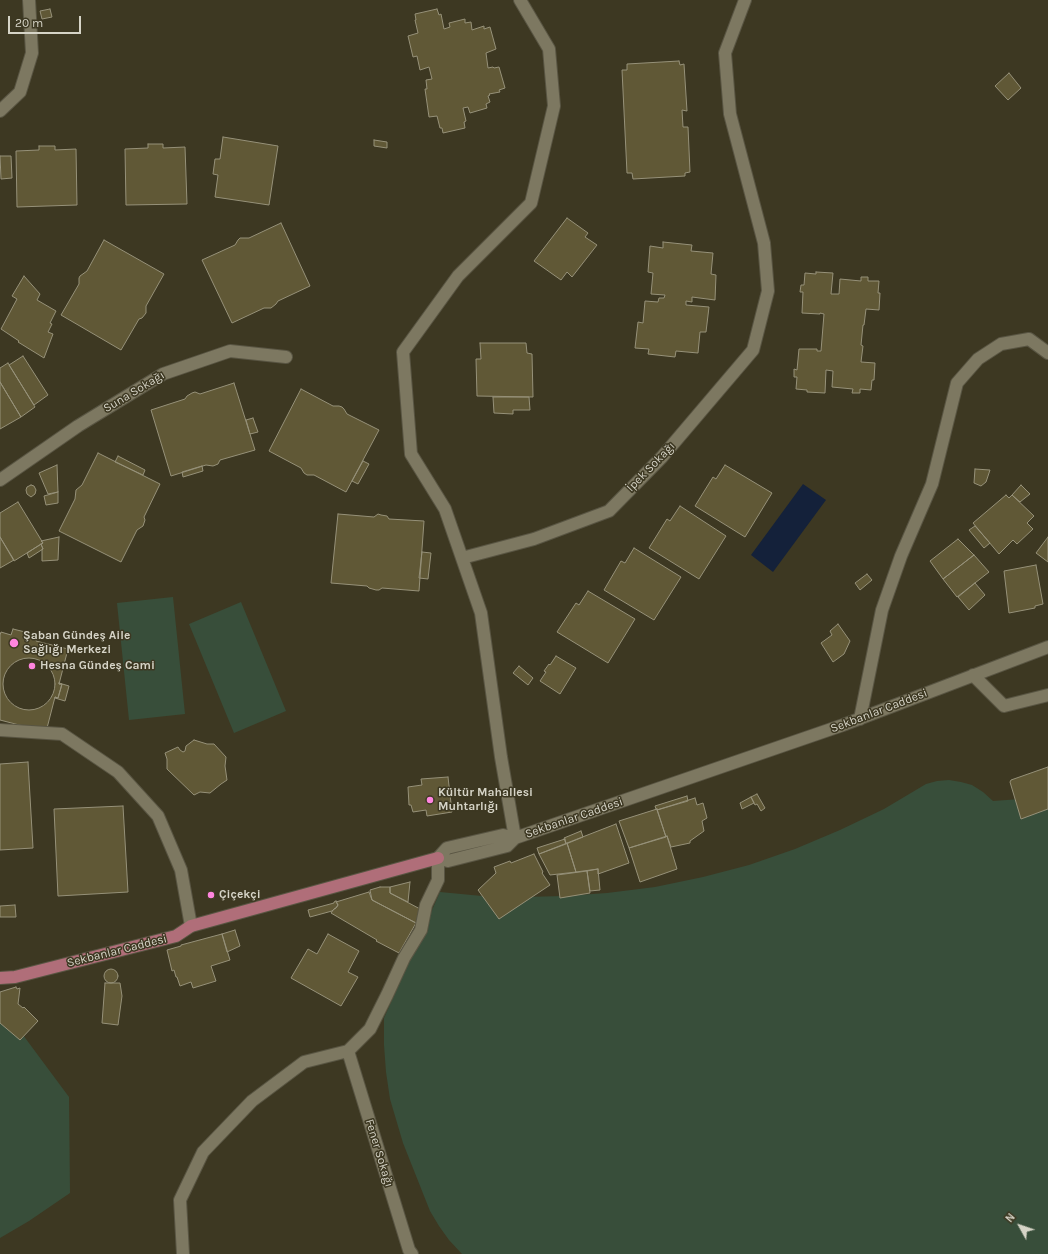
<!DOCTYPE html>
<html>
<head>
<meta charset="utf-8">
<style>
  body { margin:0 }
  #map { position:relative; width:1048px; height:1254px; overflow:hidden; background:#3d3822; font-family:Karla,sans-serif }
  canvas { display:block }
  .north { position:absolute; left:1000px; top:1206px; width:40px; height:40px; -webkit-text-stroke:3px #3d3822; paint-order:stroke; rotate:310deg; font-size:11px; font-weight:700; line-height:16px; text-align:center; color:#d6d4c7 }
  .north::after { content:''; display:block; margin:auto; width:14px; height:18px; background:#d6d4c7; clip-path:polygon(50% 0,100% 100%,50% 72%,0 100%) }
  .scale { position:absolute; left:8px; top:16px; width:73px; height:18px; box-sizing:border-box; border:2px solid #d6d4c7; border-top:0; padding-left:5px; font-size:12px; line-height:14px; white-space:nowrap; color:#d6d4c7; -webkit-text-stroke:3px #3d3822; paint-order:stroke }
</style>
</head>
<body>
<div id="map">
<canvas width="1048" height="1254"></canvas>
<div class="north">N</div>
<div class="scale">20 m</div>
</div>
<script>
const ctx = document.querySelector('canvas').getContext('2d');
ctx.lineJoin = 'round';
function fill(path, color) {
  ctx.fillStyle = color;
  ctx.fill(path, 'evenodd');
}
function poly(rows) {
  const path = new Path2D();
  for (const r of rows) {
    if (r.length === 3) {
      path.moveTo(r[0] + r[2], r[1]);
      path.arc(r[0], r[1], r[2], 0, 2 * Math.PI);
      continue;
    }
    path.moveTo(r[0], r[1]);
    for (let i = 2; i < r.length; i += 2) path.lineTo(r[i], r[i + 1]);
  }
  return path;
}
function stroke(path, color, width, dash) {
  ctx.strokeStyle = color;
  ctx.lineWidth = width;
  ctx.lineCap = dash ? 'butt' : 'round';
  ctx.setLineDash(dash || []);
  ctx.stroke(path);
}
function write(font, color, halo, rows, align = 'center') {
  ctx.font = font + ' Karla,sans-serif';
  ctx.lineWidth = 3;
  ctx.setLineDash([]);
  ctx.textBaseline = 'middle';
  ctx.strokeStyle = halo;
  ctx.fillStyle = color;
  for (const [text, x, y, turn = 0] of rows) {
    ctx.save();
    ctx.translate(x, y);
    ctx.rotate((+turn || 0) * Math.PI / 180);
    ctx.textAlign = isNaN(turn) ? turn : align;
    if (halo) ctx.strokeText(text, 0, 0);
    ctx.fillText(text, 0, 0);
    ctx.restore();
  }
}
fill(poly([
  [173,597,185,714,129,720,117,603],
  [241,602,286,711,234,733,189,624],
  [949,780,961,782,972,785,983,792,993,801,1048,797,1048,1254,462,1254,449,1240,439,1226,430,1211,403,1143,390,1099,386,1072,384,1045,384,1018,440,892,482,896,523,897,565,896,607,893,655,887,703,877,749,865,795,849,840,830,884,809,926,784,937,781],
  [0,1004,69,1097,70,1193,29,1221,0,1238]
]), '#384e3a');
fill(poly([
  [803,484,826,500,773,572,751,555]
]), '#14213a');
const building = poly([
  [50,9,52,17,42,19,40,11,50,9],
  [437,9,439,15,441,14,444,29,450,27,449,23,465,19,465,23,471,22,472,30,484,26,484,29,490,27,496,49,486,53,488,68,493,67,494,68,499,67,505,88,499,90,500,92,489,94,490,95,488,96,490,102,486,104,487,108,470,113,468,107,463,108,466,121,464,122,465,128,443,133,442,128,440,128,437,116,429,117,425,89,427,89,426,80,432,79,429,67,420,70,417,56,413,57,408,36,418,33,415,20,416,20,415,14,437,9],
  [679,61,680,65,684,64,687,111,682,110,683,127,688,127,690,172,685,173,685,176,633,179,632,173,627,173,622,70,627,70,627,64,679,61],
  [1009,73,1021,88,1008,100,995,86,1009,73],
  [223,137,278,146,269,205,215,197,218,175,213,174,215,159,220,159,223,137],
  [374,140,387,142,387,148,374,146,374,140],
  [148,144,163,144,163,148,185,147,187,204,126,205,125,149,148,148,148,144],
  [39,146,55,146,55,150,76,149,77,205,17,207,16,151,39,150,39,146],
  [0,156,11,156,12,178,1,179,0,156],
  [567,218,588,233,585,237,597,245,572,277,567,272,561,280,534,261,567,218],
  [281,223,310,286,278,301,276,304,271,308,264,308,232,323,202,260,235,245,238,240,240,238,249,238,281,223],
  [104,240,164,274,146,306,146,313,142,318,139,319,121,350,61,315,79,284,79,278,80,276,87,271,104,240],
  [663,242,692,245,691,251,713,253,711,274,716,275,715,300,692,297,692,302,686,301,686,305,709,307,706,332,700,332,698,353,676,351,675,357,648,354,649,349,635,348,638,322,643,323,645,301,658,302,659,298,664,298,665,295,651,294,653,273,648,272,650,246,663,248,663,242],
  [816,272,833,273,831,294,839,294,840,279,861,281,861,277,868,277,868,281,879,281,878,293,880,293,879,310,866,309,864,325,863,325,861,345,863,346,861,362,875,363,874,380,872,380,871,390,860,389,860,393,852,393,853,389,832,387,833,371,826,370,825,393,807,392,807,390,796,389,797,377,794,377,794,369,797,370,799,349,817,349,817,351,821,351,824,314,820,313,820,314,802,313,803,292,800,292,801,285,804,285,805,273,816,274,816,272],
  [24,276,40,294,37,300,56,311,50,323,52,324,48,332,53,334,44,358,18,342,19,341,1,329,17,299,12,296,24,276],
  [480,343,526,343,527,353,532,354,533,397,477,396,476,359,481,359,480,343],
  [23,356,48,395,34,405,9,365,23,356],
  [8,363,35,407,21,417,0,382,0,368,8,363],
  [0,382,21,417,0,429,0,382],
  [234,383,255,450,220,460,218,464,213,466,206,465,171,476,151,410,185,399,187,396,192,393,195,392,200,394,234,383],
  [301,389,333,406,339,406,342,407,344,409,347,414,379,430,346,492,314,475,307,475,304,473,301,468,269,451,301,389],
  [493,397,529,397,530,410,513,410,513,414,494,413,493,397],
  [253,418,258,432,250,434,246,420,253,418],
  [98,453,160,484,144,517,145,520,143,526,137,530,121,562,59,531,75,499,76,490,82,485,98,453],
  [118,456,145,470,143,475,115,462,118,456],
  [363,461,369,464,358,484,352,481,363,461],
  [57,465,58,492,48,494,39,473,57,465],
  [725,465,772,493,745,537,695,506,713,477,716,479,725,465],
  [202,466,203,471,183,477,182,472,202,466],
  [975,469,990,470,986,482,981,486,974,483,975,469],
  [31,485,34,486,36,490,35,494,31,497,27,494,26,490,27,487,31,485],
  [1021,485,1030,494,1020,502,1012,495,1021,485],
  [58,492,58,503,46,505,44,496,58,492],
  [1006,495,1009,498,1012,495,1034,516,1027,523,1033,529,1017,544,1013,540,999,554,973,523,1006,495],
  [18,502,43,543,14,561,0,537,0,513,18,502],
  [680,506,726,536,699,579,649,548,667,519,670,521,680,506],
  [338,514,374,517,378,514,381,515,387,516,389,519,424,521,419,591,382,588,379,590,376,590,369,588,367,586,331,583,338,514],
  [975,526,990,543,984,548,969,530,975,526],
  [0,537,14,560,0,568,0,537],
  [59,537,58,560,42,561,42,549,43,549,41,544,43,543,41,541,59,537],
  [1048,537,1048,562,1036,553,1048,537],
  [958,539,974,555,943,579,930,561,958,539],
  [41,544,43,549,29,558,27,553,41,544],
  [634,548,681,577,654,620,604,590,621,561,625,563,634,548],
  [422,552,431,553,428,579,419,578,422,552],
  [974,555,989,572,957,597,943,579,974,555],
  [1036,565,1043,604,1035,606,1035,608,1009,613,1004,571,1036,565],
  [867,574,872,580,860,590,855,583,867,574],
  [975,583,985,595,969,610,958,597,975,583],
  [588,591,635,619,608,663,557,632,576,603,579,605,588,591],
  [838,624,850,641,844,654,833,662,821,643,832,635,830,631,838,624],
  [13,629,37,635,36,641,68,649,59,684,62,684,58,698,55,697,46,732,0,720,0,635,1,632,11,635,13,629],
  [556,656,576,668,560,694,540,681,546,672,544,671,549,664,550,665,556,656],
  [29,684,26],
  [519,666,533,678,528,685,513,673,519,666],
  [59,683,69,686,65,701,55,698,55,697,58,698,62,684,59,684,59,683],
  [194,740,207,744,214,744,226,757,225,766,227,780,221,784,210,793,200,792,194,795,167,769,167,759,165,753,178,747,180,750,183,752,185,751,186,746,194,740],
  [28,762,33,848,0,850,0,764,28,762],
  [1048,767,1048,809,1021,819,1010,782,1011,780,1048,767],
  [448,777,452,812,427,816,426,810,413,812,411,805,409,805,408,787,422,785,421,779,448,777],
  [757,794,765,808,761,811,757,804,755,805,751,797,757,794],
  [687,796,688,801,657,810,657,809,656,809,655,806,687,796],
  [751,797,754,803,742,809,740,803,751,797],
  [695,798,697,805,703,803,707,818,702,821,704,831,690,841,690,843,671,847,667,836,666,837,657,810,695,798],
  [123,806,128,892,58,896,54,809,123,806],
  [657,809,666,837,629,848,619,821,657,809],
  [616,824,629,863,598,874,598,869,576,872,567,843,616,824],
  [581,831,583,837,566,844,564,838,581,831],
  [667,836,677,869,640,882,629,848,667,836],
  [565,839,566,844,539,854,537,848,565,839],
  [567,843,576,872,550,875,539,854,567,843],
  [534,854,543,872,542,873,550,885,499,919,478,890,496,873,494,867,510,861,511,863,534,854],
  [598,869,600,890,590,891,587,871,598,869],
  [587,871,590,893,560,898,557,875,587,871],
  [410,882,408,902,390,893,390,887,410,882],
  [380,887,390,887,390,893,422,910,416,923,372,900,370,890,380,887],
  [369,892,372,900,416,923,399,953,376,941,377,940,331,913,334,909,336,908,338,905,336,902,369,892],
  [336,901,338,905,336,908,334,909,332,911,310,917,308,910,334,903,334,902,336,901],
  [15,905,16,917,0,917,0,906,15,905],
  [235,930,240,946,227,952,222,934,235,930],
  [222,934,230,960,211,966,216,981,193,988,191,982,180,986,177,977,176,977,174,970,172,971,167,950,181,946,181,945,222,934],
  [328,934,359,951,348,972,358,977,341,1006,291,978,308,949,317,954,328,934],
  [111,976,7],
  [105,983,120,983,122,996,118,1025,102,1023,105,983],
  [16,987,17,989,20,988,18,1004,23,1008,24,1007,38,1021,20,1040,0,1023,0,992,16,987]
]);
fill(building, '#605836');
stroke(building, '#969179', 1);
const minor = poly([
  [0,111,20,92,32,53,29,0],
  [0,480,78,426,163,374,230,351,286,357],
  [462,558,534,539,609,511,662,457,753,350,768,291,764,243,730,114,725,53,745,0],
  [973,675,1004,706,1048,695],
  [860,719,882,610,901,556,932,484,957,383,978,359,1001,344,1029,339,1048,353],
  [0,730,62,734,118,772,158,816,181,870,191,926],
  [515,838,501,757,481,613,445,509,411,454,403,352,458,276,531,203,554,106,549,49,520,0],
  [438,858,447,848,503,835,515,838,843,725,1048,647],
  [438,858,448,861,507,846,515,838],
  [348,1051,409,1250,412,1254],
  [183,1254,180,1200,203,1152,252,1101,304,1062,348,1051,370,1029,387,995,404,958,421,930,426,905,438,880,438,858]
]);
const major = poly([
  [0,978,15,977,176,936,191,926,438,858]
]);
stroke(minor, '#595543', 14);
stroke(major, '#595543', 14);
stroke(minor, '#7d7861', 12);
stroke(major, '#b06e79', 12);
for (const [x, y, r, color] of [
  [14,643,5,"#ff85de"],
  [32,666,4,"#ff85de"],
  [430,800,4,"#ff85de"],
  [211,895,4,"#ff85de"]
]) {
  const dot = new Path2D();
  dot.arc(x, y, r, 0, 2 * Math.PI);
  ctx.fillStyle = color;
  ctx.fill(dot);
  stroke(dot, '#3d3822', 1.5);
}
write('12px', '#d6d4c7', '#3d3822', [
  ["Suna Sokağı",134,392,-31],
  ["İpek Sokağı",651,467,-46],
  ["Sekbanlar Caddesi",879,711,-21],
  ["Sekbanlar Caddesi",574,818,-19],
  ["Sekbanlar Caddesi",117,951,-14],
  ["Fener Sokağı",379,1153,73]
]);
write('bold 12px', '#d6d4c7', '#3d3822', [
  ["Şaban Gündeş Aile",23,636],
  ["Sağlığı Merkezi",23,650],
  ["Hesna Gündeş Cami",40,666],
  ["Kültür Mahallesi",438,793],
  ["Muhtarlığı",438,807],
  ["Çiçekçi",219,895]
], 'left');
</script>
</body>
</html>
